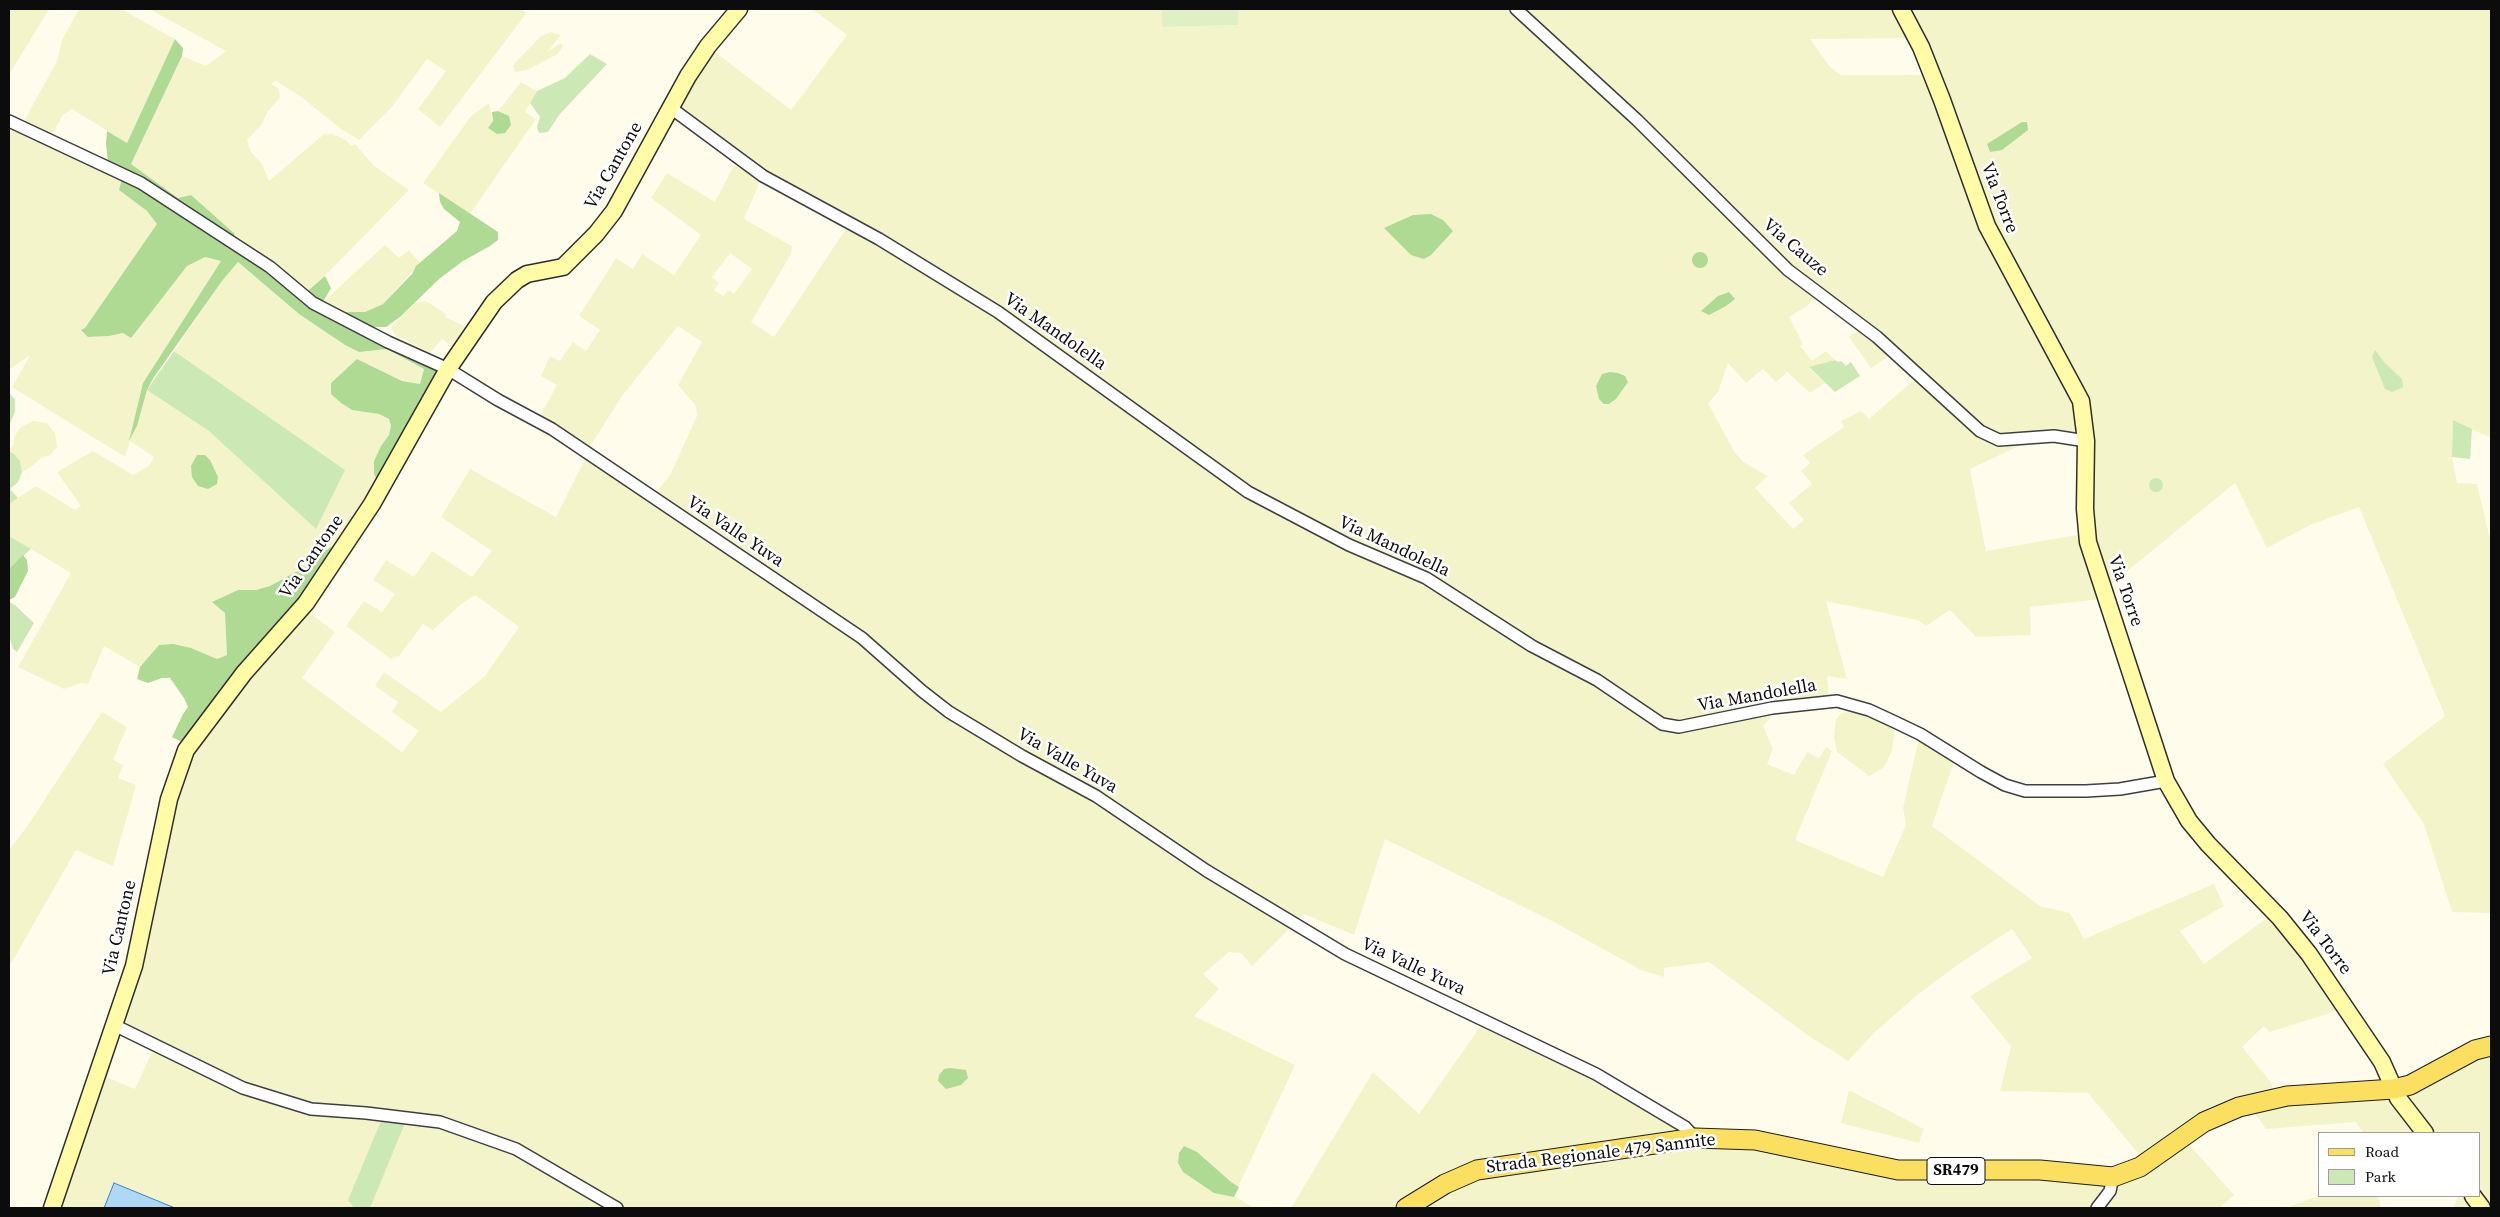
<!DOCTYPE html>
<html>
<head>
<meta charset="utf-8">
<style>
  body { margin:0 }
  #map { position:relative; width:2500px; height:1217px; overflow:hidden; background:#fffceb; font-family:"Source Serif 4",serif }
  canvas { display:block }
  .frame { position:absolute; inset:0; border:10px solid #0c0c0c; pointer-events:none }
  .legend { position:absolute; left:2318px; top:1132px; width:162px; height:65px; box-sizing:border-box; background:#fff; border:1px solid #9e9e9e; margin:0; padding:6px 9px; list-style:none; font-size:15px; color:#0c0c0c }
  .legend li { display:flex; align-items:center; gap:10px; height:25px }
  .legend b { width:25px; border:1px solid #9e9e9e }
</style>
</head>
<body>
<div id="map">
<canvas width="2500" height="1217"></canvas>
<div class="frame"></div>
<ul class="legend">
<li><b style="height:6px;background:#fadf60"></b>Road</li>
<li><b style="height:14px;background:#cce9b5"></b>Park</li>
</ul>
</div>
<script>
const ctx = document.querySelector('canvas').getContext('2d');
ctx.lineJoin = 'round';
function fill(path, color) {
  ctx.fillStyle = color;
  ctx.fill(path, 'evenodd');
}
function poly(rows) {
  const path = new Path2D();
  for (const r of rows) {
    if (r.length === 3) {
      path.moveTo(r[0] + r[2], r[1]);
      path.arc(r[0], r[1], r[2], 0, 2 * Math.PI);
      continue;
    }
    path.moveTo(r[0], r[1]);
    for (let i = 2; i < r.length; i += 2) path.lineTo(r[i], r[i + 1]);
  }
  return path;
}
function stroke(path, color, width, dash) {
  ctx.strokeStyle = color;
  ctx.lineWidth = width;
  ctx.lineCap = dash ? 'butt' : 'round';
  ctx.setLineDash(dash || []);
  ctx.stroke(path);
}
function write(font, color, halo, rows, align = 'center') {
  ctx.font = font + ' "Source Serif 4",serif';
  ctx.lineWidth = 5;
  ctx.setLineDash([]);
  ctx.textBaseline = 'middle';
  ctx.strokeStyle = halo;
  ctx.fillStyle = color;
  for (const [text, x, y, turn = 0] of rows) {
    ctx.save();
    ctx.translate(x, y);
    ctx.rotate((+turn || 0) * Math.PI / 180);
    ctx.textAlign = isNaN(turn) ? turn : align;
    if (halo) ctx.strokeText(text, 0, 0);
    ctx.fillText(text, 0, 0);
    ctx.restore();
  }
}
fill(poly([
  [9,9,49,9,9,75],
  [79,9,121,9,175,39,127,143,72,109,62,116,52,135,24,121,57,61,62,40],
  [149,9,522,9,526,14,440,127,418,109,446,71,427,59,392,107,359,140,341,129,300,96,276,81,271,84,279,89,280,98,268,111,262,124,247,140,251,152,262,164,269,181,324,134,333,134,346,140,351,146,355,144,374,166,409,190,310,291,225,227,191,195,178,198,131,164,182,56,206,66,226,51],
  [812,9,1162,9,1162,27,1238,25,1239,9,2491,9,2491,438,2453,421,2452,456,2457,483,2477,484,2489,535,2491,536,2491,913,2452,912,2424,824,2383,764,2445,716,2359,507,2310,525,2267,548,2235,483,2109,586,2095,549,2090,510,2094,461,2093,443,2058,441,2019,446,1970,469,1986,551,2082,534,2101,599,2030,607,2031,635,1976,637,1950,610,1926,626,1918,620,1826,601,1847,679,1827,676,1829,698,1784,703,1763,726,1773,749,1767,764,1794,775,1807,752,1819,758,1826,747,1832,751,1795,840,1883,877,1906,825,1903,808,1918,742,1922,741,1955,759,1932,826,2040,906,2070,913,2084,939,2214,884,2224,906,2180,931,2204,964,2271,915,2343,1009,2270,1032,2264,1026,2242,1047,2271,1082,2274,1093,2142,1158,2088,1093,2000,1091,2011,1046,1970,996,2032,958,2012,929,1960,963,1916,996,1875,1032,1848,1061,1806,1034,1709,962,1664,968,1664,977,1641,970,1554,922,1385,839,1354,935,1304,914,1252,966,1241,953,1229,952,1203,974,1219,989,1194,1016,1295,1065,1234,1196,1254,1208,53,1208,101,1075,135,1089,157,1041,119,1023,186,751,305,609,335,632,302,678,402,752,419,731,392,712,398,702,375,686,384,672,441,712,485,676,519,627,475,595,460,605,433,630,423,624,399,656,391,659,346,626,364,601,382,612,395,594,373,580,386,560,414,577,432,551,472,577,492,551,441,517,470,469,556,517,585,459,650,501,671,473,697,416,696,406,678,385,702,342,678,326,622,396,589,448,539,418,557,385,541,376,550,356,560,361,573,342,586,351,600,330,579,316,616,258,633,269,642,254,674,275,701,235,651,198,667,173,715,202,734,165,761,179,744,219,792,246,791,254,751,322,774,337,853,218,752,162,679,107,711,49,791,110,847,35],
  [1914,38,1929,75,1841,75,1830,67,1810,39],
  [730,253,752,269,734,294,729,290,723,296,714,290,719,283,712,277],
  [1817,297,1860,329,1849,337,1871,368,1889,356,1915,379,1869,419,1861,411,1841,421,1844,427,1803,455,1810,463,1801,471,1812,484,1789,503,1804,520,1793,529,1755,488,1768,476,1743,462,1734,451,1708,403,1718,392,1728,363,1746,383,1763,369,1776,382,1787,372,1810,393,1825,383,1809,368,1835,360,1826,351,1812,361,1800,346,1803,344,1789,317,1807,306],
  [551,32,561,35,547,52,561,43,563,46,558,54,527,70,515,72,513,66,515,63,541,36],
  [521,82,537,91,525,112,536,119,470,214,423,183,471,116,489,103,493,121,488,128,497,134,505,113,498,111],
  [9,126,122,178,119,190,147,211,158,224,85,329,81,330,88,337,109,336,123,333,187,266,197,259,205,257,221,261,143,383,130,438,137,426,147,390,209,431,344,470,174,351,222,281,238,262,299,314,345,345,359,352,387,349,424,369,420,384,402,381,357,359,331,383,331,394,341,403,352,410,379,414,389,419,392,426,389,435,381,446,374,461,374,474,377,480,334,545,322,553,314,562,270,586,256,590,238,590,213,602,225,613,227,655,217,659,199,652,159,645,140,667,104,646,88,684,81,683,64,689,18,667,71,573,9,536,9,504,36,486,75,510,81,506,57,472,93,451,133,475,149,466,154,457,130,441,125,457,12,387,30,355,9,370],
  [385,245,399,258,409,250,420,263,383,304,365,312,352,313,339,312,323,302],
  [426,301,446,314,445,317,466,327,452,346,442,339,430,353,395,335,391,327,415,303],
  [33,421,47,423,55,433,57,447,50,455,41,458,32,466,22,472,20,461,9,449,13,445,15,435,21,427],
  [102,712,127,727,113,760,123,765,118,778,136,785,113,866,76,850,9,967,9,850,28,825],
  [1848,712,1867,714,1895,727,1892,751,1884,767,1869,776,1837,752,1834,738,1836,719,1842,713],
  [1480,1027,1587,1077,1671,1124,1680,1135,1423,1191,1396,1208,1291,1208,1373,1072,1419,1114],
  [2491,1053,2491,1208,2454,1208,2458,1196,2479,1196,2479,1133,2363,1133,2356,1122,2266,1129,2252,1109,2460,1066],
  [1849,1090,1924,1129,1919,1143,1841,1123],
  [2185,1140,2234,1195,2219,1208,1419,1208,1479,1177,1716,1144,2095,1184],
  [2329,1196,2383,1196,2379,1198,2381,1208,2286,1208,2312,1198]
]), '#f4f4cb');
fill(poly([
  [590,54,607,64,559,115,548,132,539,133,537,127,540,117,530,103,537,91,565,78],
  [2375,350,2384,362,2402,379,2403,387,2392,392,2385,389,2372,357],
  [174,351,345,470,316,529,209,431,147,390],
  [1835,360,1838,362,1841,361,1846,366,1851,362,1860,376,1835,392,1809,367],
  [9,393,15,399,15,412,9,426],
  [2453,420,2472,429,2470,459,2452,457],
  [9,451,14,454,20,461,22,472,18,482,10,489,18,498,9,504],
  [2156,485,7],
  [9,536,31,549,9,569],
  [9,602,15,605,34,623,17,652,13,649,9,635],
  [381,1121,405,1123,370,1208,354,1208,348,1200]
]), '#cce9b5');
fill(poly([
  [175,39,183,48,182,56,131,164,178,198,191,195,235,234,228,244,267,269,301,297,325,276,331,288,323,302,329,307,339,312,365,312,383,304,412,274,416,266,457,231,460,222,444,209,440,202,439,193,498,232,498,240,490,246,463,261,439,279,400,317,386,327,375,327,370,335,441,371,377,480,374,474,374,461,381,446,389,435,391,426,389,419,379,414,352,410,341,403,331,394,331,383,357,359,402,381,420,384,424,369,387,349,359,352,345,345,299,314,238,262,222,281,154,377,147,390,137,426,129,441,143,383,221,261,205,257,187,266,131,338,123,333,109,336,88,337,81,330,85,328,157,224,147,211,119,190,122,178,109,171,106,144,107,131,127,143],
  [498,111,509,116,511,125,505,133,497,134,488,128,493,121,492,112],
  [2022,122,2027,122,2028,130,2002,150,1990,152,1987,144],
  [1431,214,1443,220,1453,231,1431,255,1424,259,1411,255,1384,228,1413,215],
  [1700,260,8],
  [1729,292,1735,299,1726,306,1709,315,1701,311,1718,296],
  [1610,372,1618,373,1625,376,1628,382,1616,399,1609,404,1604,404,1599,399,1596,386,1602,374],
  [197,455,205,455,210,460,218,477,217,484,208,489,198,486,192,477,191,466],
  [342,543,188,745,172,737,183,714,188,707,184,698,170,678,162,678,148,683,137,679,140,667,159,645,173,644,191,648,217,659,227,655,225,613,212,602,238,590,256,590,270,586,314,562,322,553,334,545],
  [23,555,27,560,28,571,15,597,9,600,9,569],
  [950,1068,966,1070,968,1078,961,1085,946,1089,938,1081,939,1075,944,1069],
  [1184,1146,1197,1152,1231,1182,1239,1187,1234,1197,1214,1193,1183,1172,1178,1163,1179,1153]
]), '#aeda94');
fill(poly([
  [1162,9,1239,9,1238,25,1162,27]
]), '#dff0c6');
const water = poly([
  [114,1183,175,1208,104,1208,114,1183]
]);
fill(water, '#afd7f6');
stroke(water, '#3686ce', 1);
const minor = poly([
  [1516,9,1637,120,1788,270,1877,337,1980,431,1999,440,2054,436,2086,441],
  [671,108,763,176,879,239,998,312,1248,492,1349,545,1426,578,1532,646,1597,680,1662,724,1679,727,1772,708,1837,701,1869,710,1895,722,1920,734,1981,772,2005,785,2025,791,2086,791,2120,789,2166,781],
  [9,121,141,183,270,267,313,303,388,342,448,369,498,400,552,429,862,638,922,691,949,712,1022,756,1096,796,1207,871,1345,954,1596,1074,1685,1127,1695,1138],
  [114,1025,243,1088,311,1109,366,1113,440,1122,516,1149,617,1208],
  [2097,1208,2110,1191,2113,1177]
]);
const secondary = poly([
  [1901,9,1921,47,1942,100,1987,226,2081,401,2086,441,2085,509,2088,542,2166,781,2189,821,2208,844,2280,918,2309,954,2382,1062,2398,1098,2425,1133],
  [2473,1196,2482,1208],
  [52,1208,134,966,169,799,186,750,244,673,306,603,372,504,448,369,494,302,517,280,527,274,563,267,596,234,614,211,688,76,708,46,739,9]
]);
const primary = poly([
  [1406,1208,1445,1184,1477,1170,1695,1138,1755,1140,1898,1170,2040,1170,2113,1177,2140,1167,2204,1122,2239,1107,2287,1096,2394,1089,2410,1085,2475,1050,2491,1046]
]);
stroke(minor, '#3f3f3f', 14);
stroke(secondary, '#2e2e2e', 19);
stroke(primary, '#1d1d1d', 21);
stroke(minor, '#fff', 11);
stroke(secondary, '#fffba6', 16);
stroke(primary, '#fadf60', 19);
for (const [x, y, w] of [
  [1956,1171,58]
]) {
  const box = new Path2D();
  box.roundRect(x - w / 2, y - 13.5, w, 27, 4);
  ctx.fillStyle = '#fff';
  ctx.fill(box);
  stroke(box, '#0c0c0c', 1);
}
write('bold 16px', '#0c0c0c', null, [
  ["SR479",1956,1171]
]);
write('18px', '#0c0c0c', '#fff', [
  ["Via Cantone",614,166,-60],
  ["Via Torre",1999,198,69],
  ["Via Cauze",1795,248,40],
  ["Via Mandolella",1055,332,35],
  ["Via Valle Yuva",735,532,34],
  ["Via Mandolella",1394,547,25],
  ["Via Cantone",312,557,-55],
  ["Via Torre",2125,591,71],
  ["Via Mandolella",1757,696,-10],
  ["Via Valle Yuva",1067,761,30],
  ["Via Cantone",120,928,-77],
  ["Via Torre",2325,943,53],
  ["Via Valle Yuva",1413,967,25],
  ["Strada Regionale 479 Sannite",1601,1154,-7]
]);
</script>
</body>
</html>
